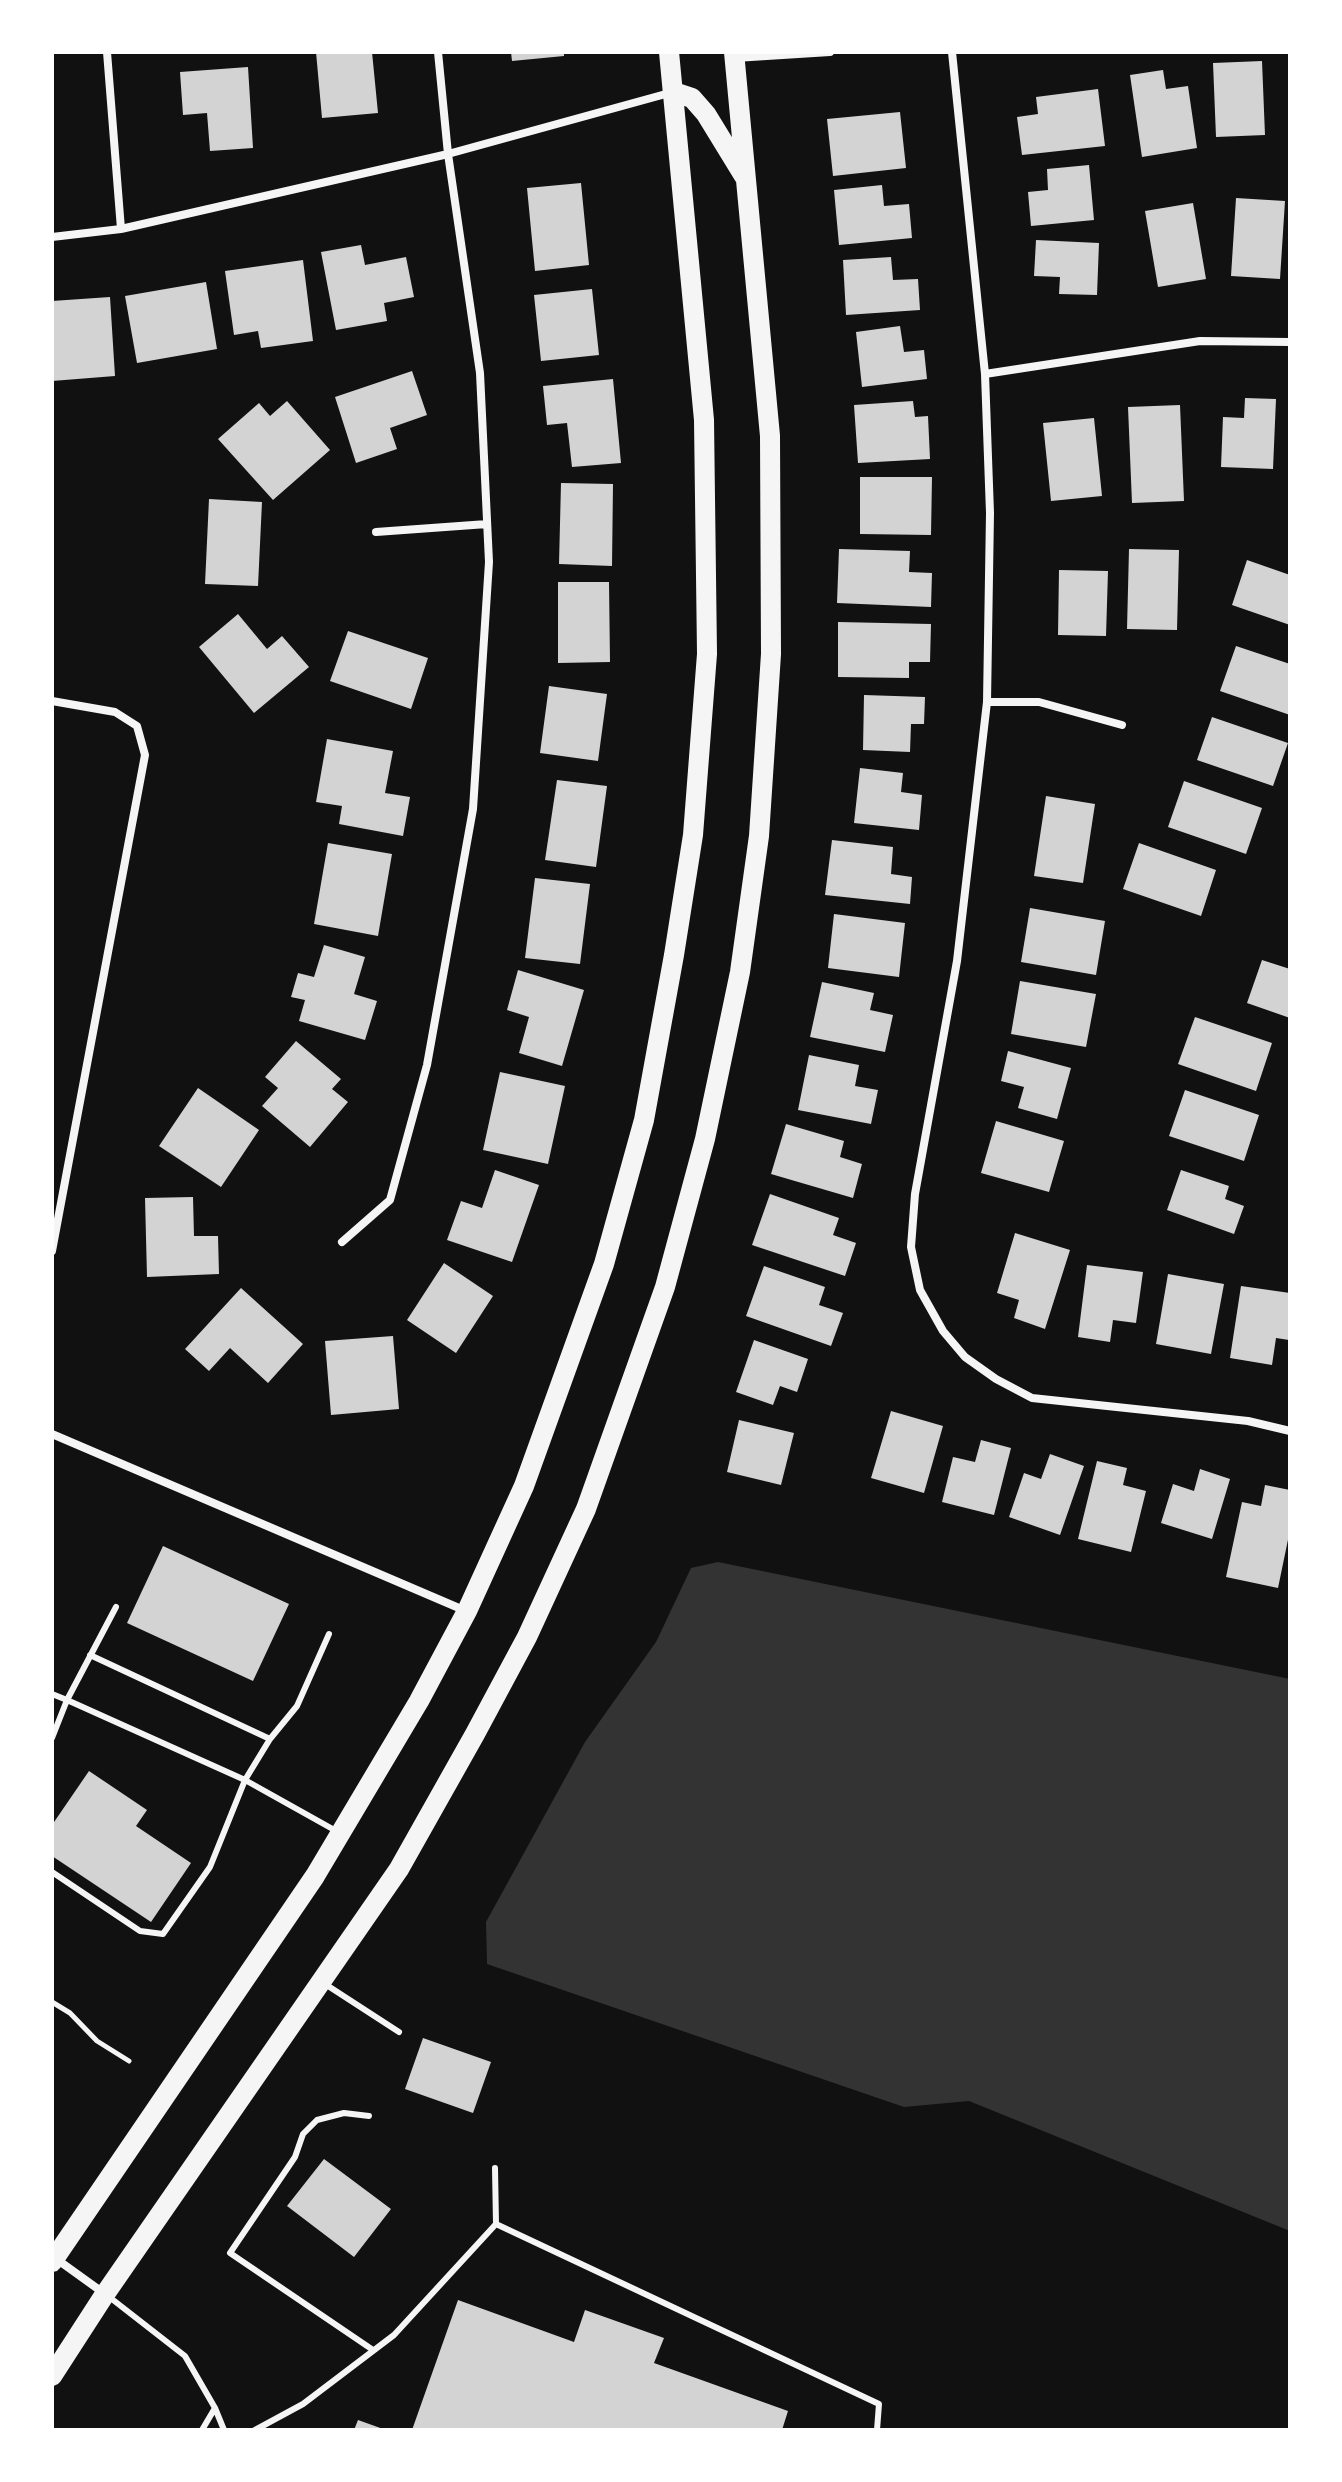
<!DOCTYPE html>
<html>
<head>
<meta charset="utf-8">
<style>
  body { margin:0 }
  #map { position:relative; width:1342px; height:2482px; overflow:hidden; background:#111; font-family:Georgia,serif }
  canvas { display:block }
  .frame { position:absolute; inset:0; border:54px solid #fff; pointer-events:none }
</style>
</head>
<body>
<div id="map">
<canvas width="1342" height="2482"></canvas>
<div class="frame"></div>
</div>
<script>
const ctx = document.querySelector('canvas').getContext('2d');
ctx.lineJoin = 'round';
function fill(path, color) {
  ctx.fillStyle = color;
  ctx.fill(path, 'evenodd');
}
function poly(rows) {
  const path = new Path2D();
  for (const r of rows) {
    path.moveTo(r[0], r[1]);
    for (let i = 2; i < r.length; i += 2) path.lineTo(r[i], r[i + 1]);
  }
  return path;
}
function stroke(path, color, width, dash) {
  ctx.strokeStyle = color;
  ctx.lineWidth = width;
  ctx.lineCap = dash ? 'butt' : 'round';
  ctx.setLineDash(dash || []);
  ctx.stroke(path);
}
fill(poly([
  [718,1562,1290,1679,1290,2231,969,2101,904,2107,487,1964,486,1922,585,1742,656,1642,691,1568]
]), '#333');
fill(poly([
  [316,52,372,52,378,113,322,118],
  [511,52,564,52,564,56,512,61],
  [1262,61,1265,135,1216,137,1213,63],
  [248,67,253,148,210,151,207,113,183,115,180,72],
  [1163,70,1166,89,1188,86,1197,148,1142,157,1130,75],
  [1098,89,1105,146,1022,155,1017,117,1038,114,1036,97],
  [900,112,906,168,833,176,827,119],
  [1089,165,1094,220,1031,226,1028,192,1048,190,1047,169],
  [581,183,589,265,535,271,527,188],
  [882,185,884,206,909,204,912,238,839,245,834,190],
  [1236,198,1285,201,1280,279,1231,276],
  [1193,203,1206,279,1158,287,1145,211],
  [1036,240,1099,243,1097,295,1059,294,1060,277,1034,276],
  [361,245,365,265,406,257,414,297,384,303,387,321,336,330,321,252],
  [891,257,893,280,918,279,920,310,846,315,843,260],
  [303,260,313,341,261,348,258,331,234,335,225,271],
  [206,282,217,349,137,363,125,296],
  [592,289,599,355,541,361,534,295],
  [110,297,115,376,52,381,52,301],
  [900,326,904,352,924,350,927,379,862,387,856,332],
  [412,371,427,415,390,428,397,449,356,463,335,397],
  [613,379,621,463,572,467,567,423,547,425,543,386],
  [1245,398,1276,399,1273,469,1221,467,1223,417,1244,418],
  [287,401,330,450,273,500,218,439,259,403,270,416],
  [913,401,915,417,928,416,930,459,858,463,854,405],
  [1180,405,1184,501,1132,503,1128,407],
  [1094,418,1102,496,1051,501,1043,423],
  [860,477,932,477,931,535,860,534],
  [561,483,613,484,612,566,559,564],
  [209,499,262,502,258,586,205,584],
  [839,549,910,551,909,572,932,573,931,607,837,603],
  [1129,549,1179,550,1177,630,1127,629],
  [1247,560,1290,575,1290,625,1232,605],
  [1059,570,1108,571,1106,636,1058,635],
  [558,582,609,582,610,662,558,663],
  [238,614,267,649,282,636,309,667,254,713,199,647],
  [838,622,931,624,930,662,909,662,909,678,838,677],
  [348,631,428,658,411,709,330,681],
  [1236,646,1290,664,1290,715,1220,691],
  [549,686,607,694,598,761,540,753],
  [864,695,925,697,924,724,911,724,910,752,863,750],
  [1212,717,1288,743,1273,786,1197,760],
  [327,739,393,751,385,793,410,797,403,836,339,824,342,806,316,802],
  [860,768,903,773,901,792,922,795,919,830,854,823],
  [557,780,607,786,596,867,545,860],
  [1184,781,1262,808,1246,854,1168,827],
  [1046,796,1095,804,1083,883,1034,876],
  [832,840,893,847,891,874,912,877,910,904,825,895],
  [328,843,392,854,378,936,314,924],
  [1139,843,1216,870,1201,916,1123,889],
  [535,878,590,884,580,964,525,958],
  [1030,908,1105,921,1096,975,1021,962],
  [834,914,905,923,899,977,828,968],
  [324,945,365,957,354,994,377,1001,365,1040,299,1021,305,1000,291,997,298,973,314,977],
  [1262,960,1290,969,1290,1018,1247,1003],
  [518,970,584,990,562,1066,519,1053,529,1017,507,1010],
  [1020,981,1096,994,1086,1047,1011,1034],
  [822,982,874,993,870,1010,893,1015,885,1052,810,1037],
  [1195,1017,1272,1043,1256,1091,1178,1064],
  [296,1041,341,1079,332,1089,348,1102,310,1147,262,1106,278,1088,265,1077],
  [1008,1051,1071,1068,1057,1119,1018,1108,1024,1087,1001,1081],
  [809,1055,859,1065,855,1086,878,1090,871,1124,798,1110],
  [500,1072,565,1086,548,1164,483,1150],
  [198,1088,259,1130,221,1187,159,1146],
  [1185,1090,1259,1115,1244,1161,1169,1136],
  [996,1121,1064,1141,1049,1192,981,1173],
  [786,1124,844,1141,840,1157,862,1164,853,1198,771,1174],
  [495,1170,539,1185,512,1262,447,1240,461,1201,482,1208],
  [1181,1170,1229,1186,1225,1199,1244,1206,1234,1234,1167,1210],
  [770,1194,839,1218,833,1235,856,1243,845,1276,752,1245],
  [193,1197,194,1236,218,1236,219,1274,147,1277,145,1198],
  [1015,1233,1070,1250,1045,1329,1014,1318,1019,1300,997,1293],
  [444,1263,493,1296,456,1353,407,1320],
  [1087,1265,1143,1272,1136,1323,1113,1320,1110,1342,1078,1337],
  [764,1266,825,1287,819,1305,843,1313,831,1346,746,1316],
  [1168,1274,1224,1284,1211,1354,1156,1344],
  [1241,1286,1290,1293,1289,1340,1276,1338,1272,1365,1230,1358],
  [241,1288,303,1344,268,1383,230,1348,209,1371,185,1349],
  [393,1336,399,1409,331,1415,325,1341],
  [754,1340,808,1359,797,1392,780,1386,773,1405,736,1392],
  [891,1411,943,1426,924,1493,871,1478],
  [739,1420,794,1433,781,1485,727,1472],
  [981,1440,1011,1448,994,1515,942,1502,953,1457,975,1462],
  [1050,1454,1084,1466,1060,1535,1009,1517,1024,1473,1041,1479],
  [1097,1461,1127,1468,1123,1485,1146,1491,1131,1552,1078,1539],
  [1200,1469,1230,1479,1212,1539,1161,1523,1173,1484,1194,1491],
  [1265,1485,1290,1490,1290,1530,1278,1588,1226,1577,1242,1502,1261,1506],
  [163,1546,289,1604,253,1681,127,1623],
  [89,1771,147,1810,136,1826,191,1863,151,1922,52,1856,52,1825],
  [423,2038,491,2062,473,2113,405,2089],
  [324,2159,391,2209,354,2257,287,2206],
  [458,2300,574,2342,585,2310,664,2338,654,2363,788,2411,782,2430,412,2430],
  [358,2420,386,2430,354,2430]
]), '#d3d3d3');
stroke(poly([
  [52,2002,70,2013,97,2041,129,2061]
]), '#f5f5f5', 5);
stroke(poly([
  [90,1655,270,1739,297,1706,329,1634],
  [52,1694,67,1700,116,1607],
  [52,1738,67,1700,245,1780,338,1832],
  [52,1872,140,1931,163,1934,210,1867,245,1780,270,1739],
  [325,1984,399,2032],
  [369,2116,344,2113,317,2120,303,2134,295,2157,230,2253,373,2350],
  [495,2168,496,2224],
  [108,2296,185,2356,215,2408,224,2430],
  [202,2430,215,2408],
  [255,2430,303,2404,394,2335,496,2224,879,2404,877,2430]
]), '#f5f5f5', 6);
stroke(poly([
  [107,52,121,229],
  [952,52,985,374,990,513,987,702,957,961,915,1194,911,1247,920,1290,943,1331,965,1357,996,1379,1032,1398,1248,1421,1290,1431],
  [735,58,830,52],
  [52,237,121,229,448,154,673,92],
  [985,374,1200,341,1290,342],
  [376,532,487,524],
  [52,701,115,712,137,726,145,755,52,1251],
  [987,702,1039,702,1122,725],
  [342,1242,390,1200,427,1065,473,809,489,562,480,373,448,154,438,52],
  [52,1434,466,1611],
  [55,2258,105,2294]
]), '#f5f5f5', 8);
stroke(poly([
  [674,92,692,98,706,114,744,176],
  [52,2262,315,1876,419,1701,467,1611,524,1486,604,1264,644,1120,674,955,693,835,707,654,704,420,669,52],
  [52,2376,105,2294,399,1869,475,1734,527,1637,586,1509,665,1287,705,1139,740,972,759,836,771,654,770,436,734,52]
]), '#f5f5f5', 20);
</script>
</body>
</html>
